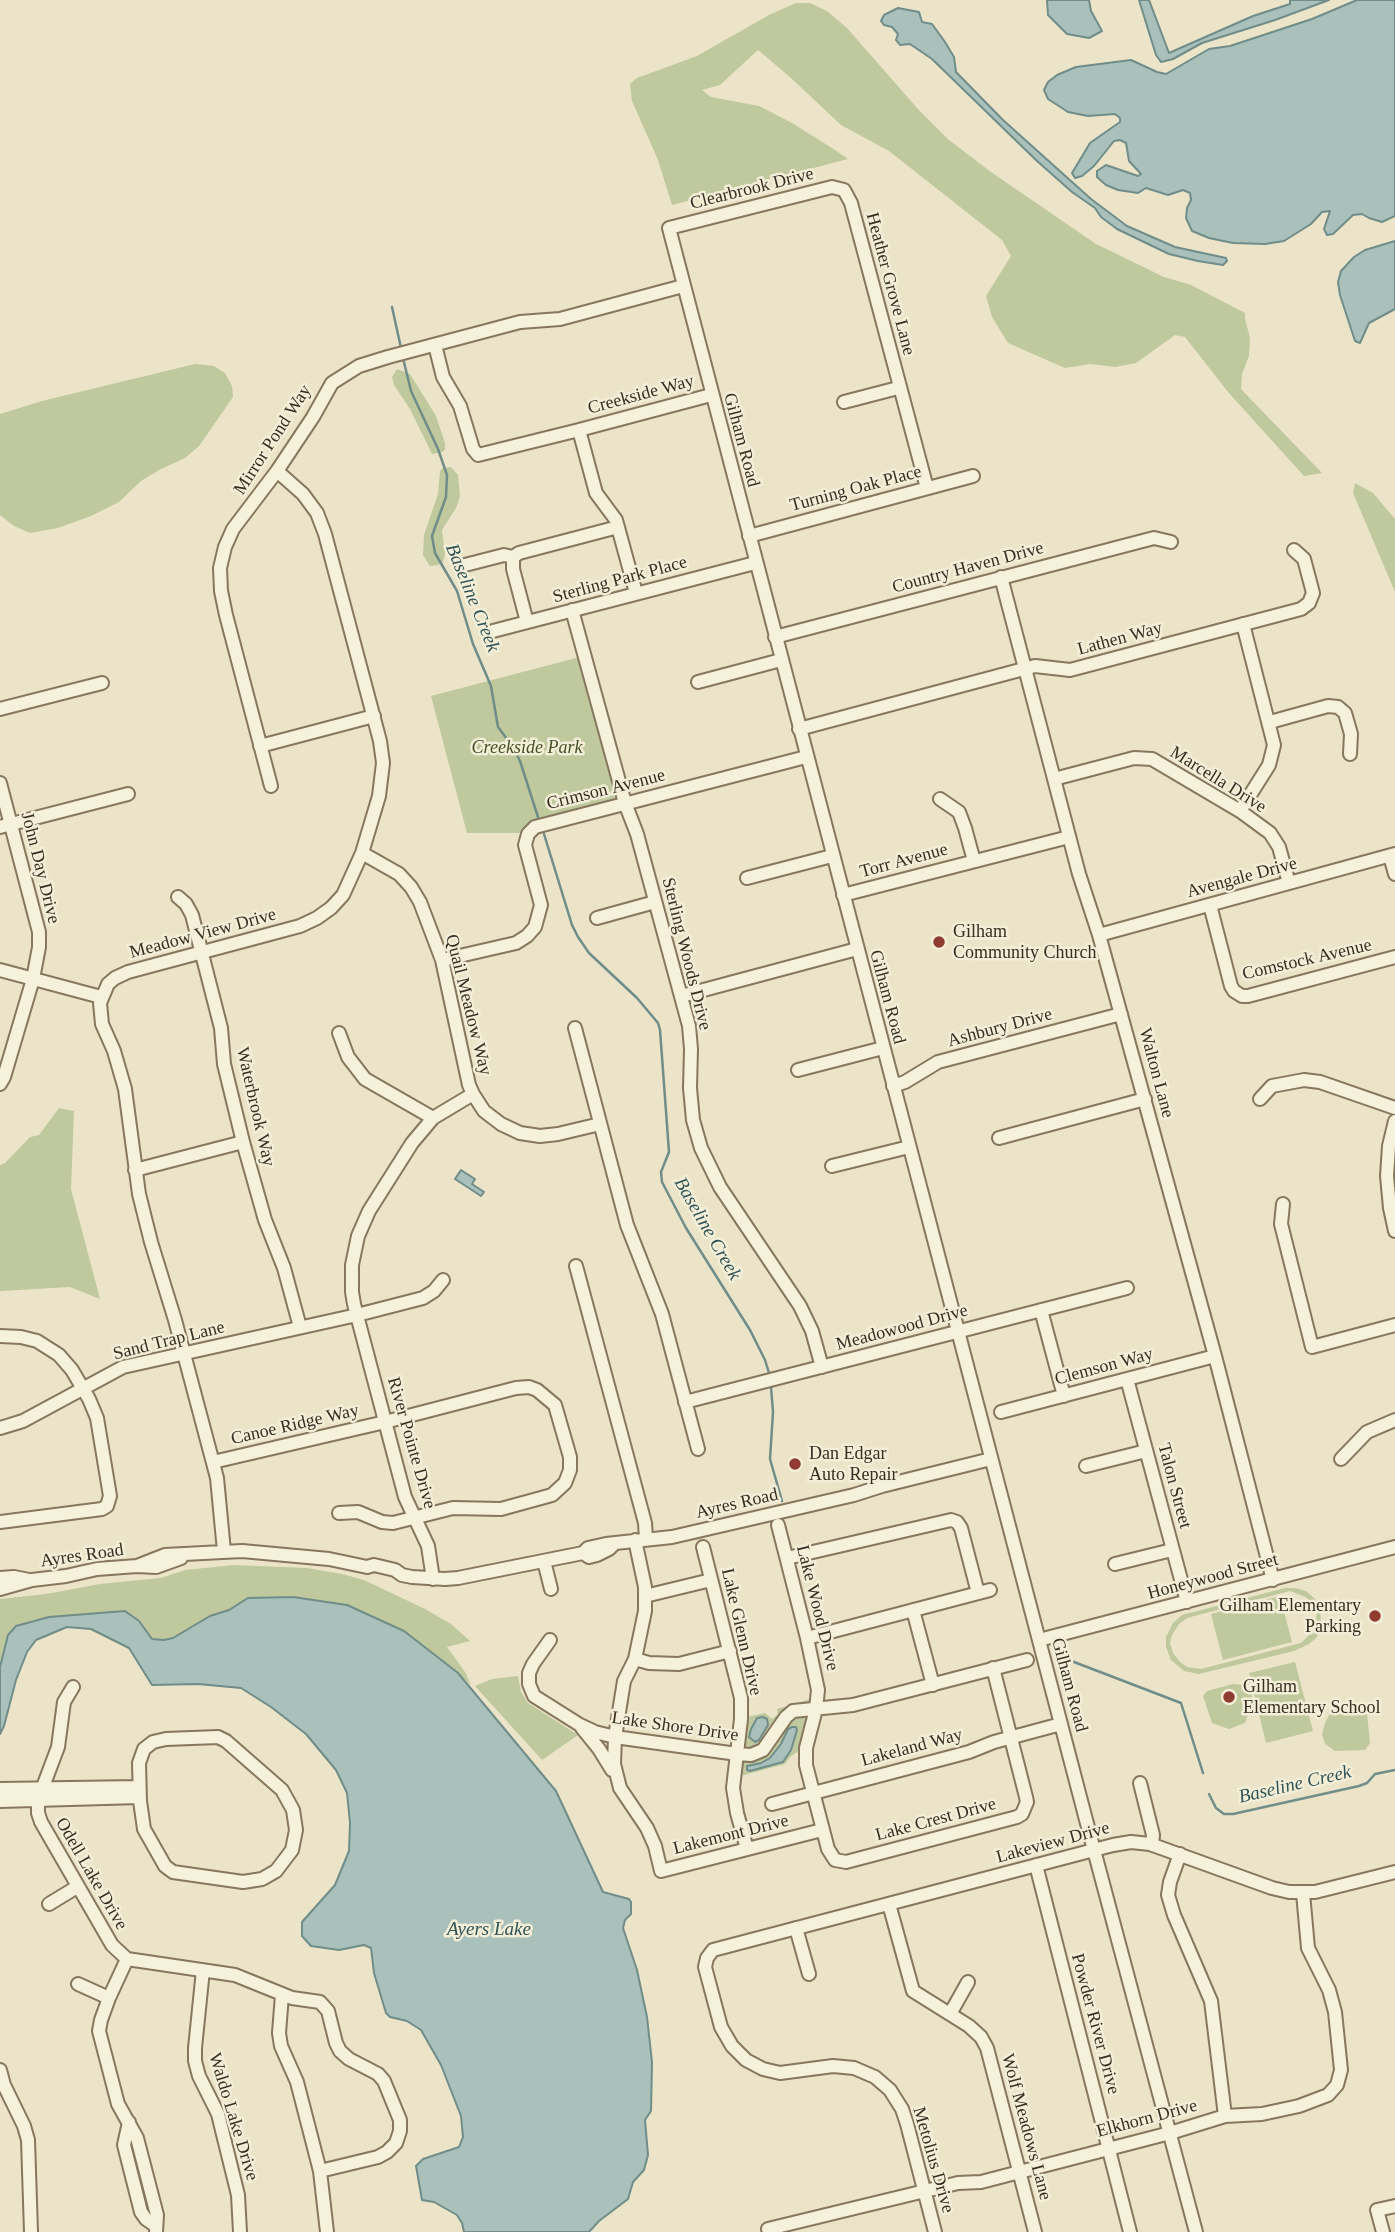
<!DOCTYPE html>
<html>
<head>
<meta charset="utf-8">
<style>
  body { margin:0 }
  canvas { display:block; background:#ebe4c8 }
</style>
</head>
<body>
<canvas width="1395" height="2232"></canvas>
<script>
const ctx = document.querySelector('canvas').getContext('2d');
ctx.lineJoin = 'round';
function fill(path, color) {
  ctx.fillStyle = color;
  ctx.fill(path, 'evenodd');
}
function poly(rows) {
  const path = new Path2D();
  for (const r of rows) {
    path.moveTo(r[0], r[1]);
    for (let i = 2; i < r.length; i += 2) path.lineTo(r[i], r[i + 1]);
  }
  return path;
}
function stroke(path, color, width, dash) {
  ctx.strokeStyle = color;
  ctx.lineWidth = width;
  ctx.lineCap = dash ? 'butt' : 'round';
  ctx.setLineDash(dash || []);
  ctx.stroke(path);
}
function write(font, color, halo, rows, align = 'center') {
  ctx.font = font + ' "Times New Roman",serif';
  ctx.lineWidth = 5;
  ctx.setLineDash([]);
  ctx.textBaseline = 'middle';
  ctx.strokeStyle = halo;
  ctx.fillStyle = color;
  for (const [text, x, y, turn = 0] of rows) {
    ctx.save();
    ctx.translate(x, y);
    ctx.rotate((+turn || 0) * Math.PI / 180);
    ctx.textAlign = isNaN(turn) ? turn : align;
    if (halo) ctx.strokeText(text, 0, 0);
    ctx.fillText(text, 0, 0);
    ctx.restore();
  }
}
fill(poly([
  [796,3,810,3,827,11,847,28,917,108,949,140,991,172,1096,244,1164,277,1191,285,1245,313,1245,319,1250,338,1249,356,1242,374,1241,389,1322,473,1304,476,1228,392,1185,337,1175,335,1136,363,1115,367,1090,364,1065,368,1008,343,992,317,986,296,1011,256,1002,240,889,151,841,125,791,78,758,50,720,85,702,90,711,97,759,106,792,123,832,148,848,159,672,205,658,160,632,101,630,84,637,78,697,56,769,15],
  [195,364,214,366,225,373,232,386,233,397,199,446,185,458,159,470,141,481,119,502,91,516,58,528,30,533,14,526,0,515,0,414,42,401],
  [397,369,410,374,436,416,445,443,445,450,442,452,432,454,410,409,394,385,392,377],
  [451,467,458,475,460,496,456,508,442,530,445,554,443,562,438,565,430,566,423,555,424,535,438,494,440,471,443,468],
  [1355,483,1373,493,1395,519,1395,592,1353,493],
  [580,657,616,792,614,800,524,833,467,833,431,696],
  [59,1108,74,1111,71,1189,100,1299,70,1287,0,1291,0,1165,5,1163,30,1137,39,1135],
  [234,1565,307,1568,342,1574,364,1580,425,1609,451,1624,470,1641,447,1647,465,1672,471,1685,458,1673,248,1598,229,1610,210,1616,173,1638,164,1640,152,1639,139,1621,125,1611,49,1617,30,1621,11,1630,0,1667,0,1599,46,1594,100,1584,161,1578,185,1570],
  [1285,1588,1295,1588,1306,1591,1315,1599,1320,1606,1321,1626,1317,1637,1309,1644,1294,1651,1199,1674,1184,1671,1171,1660,1166,1647,1166,1637,1173,1623,1182,1615],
  [1290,1591,1306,1597,1312,1603,1317,1613,1314,1630,1301,1643,1201,1669,1187,1667,1180,1662,1173,1653,1170,1643,1172,1635,1179,1624,1187,1618],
  [1280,1596,1292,1642,1223,1660,1211,1614],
  [1295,1662,1313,1731,1266,1743,1249,1673],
  [518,1676,521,1692,528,1703,578,1735,542,1760,475,1686,492,1679],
  [1233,1684,1246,1685,1252,1694,1250,1709,1245,1723,1229,1729,1212,1723,1203,1696,1207,1691],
  [814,1698,799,1751,791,1756,785,1764,740,1776,747,1717,765,1713,772,1719,778,1714,777,1709],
  [1354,1706,1367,1714,1370,1743,1365,1750,1335,1751,1325,1744,1322,1734,1325,1723,1330,1713,1340,1708]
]), '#bfc99d');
const water = poly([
  [1047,0,1089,0,1091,11,1102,31,1089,38,1067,34,1048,15,1047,0],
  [1139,0,1149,0,1169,53,1253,16,1290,4,1290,0,1329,0,1275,20,1202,43,1173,59,1161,62,1156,55,1139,0],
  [1357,0,1395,0,1395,216,1382,222,1369,218,1362,214,1353,215,1333,234,1327,235,1324,229,1330,211,1322,212,1311,224,1284,241,1265,244,1233,243,1209,238,1192,231,1186,218,1187,208,1191,200,1190,193,1183,190,1168,195,1146,188,1138,193,1118,190,1106,185,1097,177,1097,171,1106,165,1138,176,1141,174,1129,161,1126,143,1120,140,1114,141,1094,166,1082,176,1075,178,1072,173,1090,143,1120,122,1120,118,1115,114,1088,116,1068,112,1048,99,1044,90,1048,82,1057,75,1076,67,1131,60,1157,72,1166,74,1209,49,1230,46,1312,19,1357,0],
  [898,8,919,12,922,22,932,24,945,42,954,57,956,72,1003,120,1091,199,1127,226,1175,247,1226,258,1227,261,1223,265,1198,261,1169,254,1117,229,1101,217,1095,208,1072,192,1037,161,932,59,910,44,900,45,896,40,898,34,892,27,884,25,881,21,884,15,898,8],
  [1395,241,1395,309,1369,323,1360,343,1355,341,1340,295,1338,282,1341,271,1354,257,1365,250,1395,241],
  [461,1170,475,1179,472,1184,484,1192,481,1196,455,1179,461,1170],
  [293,1597,347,1605,404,1631,458,1673,556,1791,603,1892,629,1899,631,1902,631,1914,625,1920,623,1928,637,1970,647,2017,652,2062,651,2111,645,2120,648,2155,644,2170,633,2182,628,2199,599,2221,589,2232,464,2232,462,2223,457,2215,434,2202,422,2200,416,2166,423,2159,459,2147,463,2137,461,2116,441,2065,421,2030,407,2021,390,2017,386,2013,374,1973,371,1948,364,1945,339,1950,311,1946,302,1936,302,1922,335,1885,349,1851,350,1823,347,1793,336,1770,306,1734,271,1707,241,1688,198,1684,152,1685,129,1648,91,1629,67,1627,36,1640,27,1652,16,1680,4,1726,0,1734,0,1667,8,1635,16,1626,49,1617,125,1611,139,1621,152,1639,164,1640,173,1638,210,1616,229,1610,248,1598,293,1597],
  [763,1717,767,1719,768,1725,759,1740,755,1742,749,1737,751,1729,757,1718,763,1717],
  [792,1727,796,1727,797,1730,791,1750,783,1762,750,1771,747,1770,747,1766,761,1763,770,1758,781,1744,788,1729,792,1727]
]);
fill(water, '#a9c0bb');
stroke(water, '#708d89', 2);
stroke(poly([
  [392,307,401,348],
  [403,358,411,391,438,449,447,475,446,497,432,536,435,553,457,591,473,644,491,686,498,727,513,747,520,761,538,817],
  [544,834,572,925,578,937,589,953,637,998,658,1023,660,1030,669,1152,661,1172,662,1182,686,1228,750,1330,765,1360,769,1373],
  [771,1387,773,1412,770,1459,782,1501],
  [1056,1657,1061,1657,1181,1703,1203,1773],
  [1209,1794,1216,1808,1224,1814,1233,1814,1359,1786,1367,1783,1375,1774,1395,1770]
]), '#708d89', 2.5);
const minor = poly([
  [435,345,443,377,460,406,473,449,478,455,579,430,596,493,616,520,636,593],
  [844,402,898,388],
  [579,430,711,395],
  [927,488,851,203,844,190,832,187,669,228,1094,1850,1196,2232],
  [749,536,973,476],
  [513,557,513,569,527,622],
  [461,566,504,555,513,557,519,553,618,527],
  [1001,577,1079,874,1099,935,1215,1356,1273,1580],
  [572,610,625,803,637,834,689,1026,691,1049,690,1088,693,1120,701,1148,720,1187,800,1306,812,1331,822,1367],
  [493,631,755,563],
  [775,637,1154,538,1171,542],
  [698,682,781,660],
  [0,709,102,683],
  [1270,722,1328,706,1338,707,1345,713,1351,734,1350,754],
  [799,729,1035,666,1070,670,1301,609,1309,603,1313,593,1304,559,1294,550],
  [260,746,374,716],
  [1054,779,1134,758,1152,759,1240,811,1270,833,1279,847,1289,883],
  [0,783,39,932,39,947,33,979,4,1077,0,1084],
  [271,786,226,615,221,591,220,568,225,547,233,529,277,471,313,417,332,383,359,366,388,357,520,322,560,319,683,286],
  [940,799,959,812,965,828,974,861],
  [1240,811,1269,765,1274,745,1243,624],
  [0,827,128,794],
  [362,853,399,874,411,887,420,902,442,960,469,1085,473,1094,484,1111,501,1124,520,1133,540,1136,558,1134,600,1124],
  [1390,856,1395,874],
  [747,878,832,856],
  [843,895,1069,837],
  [178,897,186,904,192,915,221,1028,224,1064,243,1142,265,1220,284,1268,300,1327],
  [1210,905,1231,986,1234,991,1242,996,1248,996,1395,957],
  [597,918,655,902],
  [1099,935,1395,854],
  [442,960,516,943,527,936,535,927,541,905,525,845,528,834,535,827,806,757],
  [0,970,101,997],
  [681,996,857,949],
  [575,1028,627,1225,662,1314,698,1449],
  [339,1033,348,1057,365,1079,433,1118],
  [798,1070,883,1048],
  [893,1086,905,1082,938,1062,1121,1014],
  [1260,1099,1272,1086,1304,1080,1320,1082,1395,1108],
  [1395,1121,1389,1146,1387,1176,1390,1208,1395,1231],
  [999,1138,1145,1099],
  [832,1166,909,1147],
  [135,1170,243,1142],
  [1283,1204,1281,1224,1312,1347,1395,1325],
  [576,1266,645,1523,646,1539],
  [1041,1310,1064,1396],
  [0,1336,21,1337,37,1341,59,1355,72,1370,89,1399,97,1418,110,1496,107,1506,102,1509,0,1522],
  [1127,1379,1187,1602],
  [685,1402,1127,1288],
  [1001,1412,1215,1356],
  [0,1428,23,1421,123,1367,357,1315,423,1298,434,1291,443,1280],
  [1341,1459,1367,1432,1395,1420],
  [213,1462,385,1422,516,1388,529,1387,537,1390,555,1405,570,1457,570,1470,565,1483,552,1495,501,1509,453,1508,393,1523,382,1522,358,1512,339,1513],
  [1086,1466,1146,1451],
  [778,1525,807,1638,818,1690,816,1709,806,1748,806,1765,828,1849,835,1860,846,1862,1017,1817,1022,1814,1027,1802,1026,1797,993,1668],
  [635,1540,645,1587,645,1611,635,1659,624,1681,615,1737,614,1764,620,1788,647,1828,655,1846,661,1871,822,1830],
  [703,1547,741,1698,741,1719,733,1788,737,1813,747,1849],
  [224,1551,217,1478,175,1320,151,1242,139,1194,125,1089,114,1051,102,1024,100,1003,108,984,115,978,128,972,300,926,317,918,331,908,343,895,362,853,379,796,383,763,380,741,325,534,317,513,303,494,277,471],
  [583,1553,589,1557,597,1555,609,1549,613,1545],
  [787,1558,951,1520,957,1522,961,1528,978,1593],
  [544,1561,551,1589],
  [1115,1564,1172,1550],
  [137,1566,165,1555,242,1551,329,1559,367,1567,374,1565,395,1570,402,1575,412,1577,445,1579,458,1578,583,1553,588,1548,606,1544,672,1537,854,1495,882,1486,991,1459],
  [0,1578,14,1577,29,1580],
  [433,1579,428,1546,405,1497,354,1304,352,1292,352,1265,358,1236,369,1211,412,1143,433,1118,473,1094],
  [0,1589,32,1580,66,1576,97,1569,137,1566,156,1567,181,1558],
  [645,1596,711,1580],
  [913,1610,933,1685],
  [807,1638,990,1590],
  [550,1640,533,1664,529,1673,529,1684,534,1696,580,1725,595,1732,615,1737,737,1754,751,1755,763,1750,786,1717,793,1711,853,1705,1027,1660],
  [1039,1640,1395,1547],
  [635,1659,649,1663,679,1664,730,1651],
  [73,1687,64,1702,58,1747,38,1800,38,1813,41,1822,112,1945,127,1959,235,1975,292,1998,320,2002,328,2011,336,2043,340,2051,349,2059,378,2074,384,2081,400,2120,400,2131,396,2143,387,2152,378,2157,320,2171],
  [582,1728,599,1749,612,1770],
  [218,1737,226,1741,282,1790,293,1810,296,1830,292,1850,276,1871,262,1879,243,1882,173,1872,165,1866,144,1829,140,1801,139,1763,144,1749,153,1742,166,1739,218,1737],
  [1140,1783,1153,1835,1152,1845],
  [0,1789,139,1787],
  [0,1801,140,1797],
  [772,1804,969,1752,994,1742,1061,1724],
  [1180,1854,1170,1882,1168,1895,1174,1915,1211,2001,1225,2116],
  [1036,1865,1130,2232],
  [49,1904,77,1887],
  [889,1904,913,1991,969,2026,981,2037,987,2048,1035,2232],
  [796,1928,809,1974],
  [127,1959,109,1998,101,2020,99,2031,118,2104,137,2138,157,2215,156,2232],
  [203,1970,195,2048,195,2061,199,2076,218,2114,238,2195,240,2232],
  [78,1984,109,1998],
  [282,1995,279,2033,281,2046,297,2082,320,2171,327,2232],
  [950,2014,968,1982],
  [0,2070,4,2085,24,2126,28,2140,31,2232],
  [129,2122,124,2145,141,2212,146,2219,156,2226],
  [768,2229,958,2183,981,2182,1170,2133,1225,2116,1262,2114,1299,2106,1328,2095,1337,2085,1341,2070,1335,2012,1329,1990,1308,1948,1303,1893],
  [935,2232,907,2124,902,2109,890,2090,875,2077,854,2068,833,2066,780,2073,763,2069,746,2060,732,2046,721,2027,705,1967,707,1958,713,1950,1113,1845,1131,1842,1150,1844,1272,1888,1289,1892,1315,1892,1395,1872],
  [1383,2232,1377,2210,1395,2206]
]);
stroke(minor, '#86775e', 16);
stroke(minor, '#f6f1db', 12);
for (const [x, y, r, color] of [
  [939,942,7,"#903c33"],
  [795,1464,7,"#903c33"],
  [1375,1616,7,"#903c33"],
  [1229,1697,7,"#903c33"]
]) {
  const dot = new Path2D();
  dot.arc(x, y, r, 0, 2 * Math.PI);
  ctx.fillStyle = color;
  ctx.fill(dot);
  stroke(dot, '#f3eed7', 2.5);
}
write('18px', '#372e21', '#f3eed7', [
  ["Clearbrook Drive",752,189,-14],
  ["Heather Grove Lane",890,284,75],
  ["Creekside Way",641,395,-15],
  ["Mirror Pond Way",273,440,-57],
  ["Gilham Road",741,440,75],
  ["Turning Oak Place",856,489,-15],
  ["Country Haven Drive",968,568,-15],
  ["Sterling Park Place",620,580,-15],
  ["Lathen Way",1120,639,-15],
  ["Marcella Drive",1218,780,32],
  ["Crimson Avenue",606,790,-14],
  ["Torr Avenue",904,861,-15],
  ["John Day Drive",40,868,76],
  ["Avengale Drive",1242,878,-15],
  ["Meadow View Drive",203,934,-15],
  ["Sterling Woods Drive",686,954,76],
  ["Comstock Avenue",1307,960,-13],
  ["Gilham Road",887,997,75],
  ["Quail Meadow Way",468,1005,76],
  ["Ashbury Drive",1000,1028,-15],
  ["Walton Lane",1156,1073,75],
  ["Waterbrook Way",255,1107,77],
  ["Meadowood Drive",902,1328,-15],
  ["Sand Trap Lane",169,1341,-14],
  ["Clemson Way",1104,1367,-15],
  ["Canoe Ridge Way",295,1425,-13],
  ["River Pointe Drive",411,1443,74],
  ["Talon Street",1174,1486,75],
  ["Ayres Road",737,1504,-13],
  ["Ayres Road",82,1556,-8],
  ["Honeywood Street",1213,1577,-15],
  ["Lake Wood Drive",817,1608,76],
  ["Lake Glenn Drive",741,1632,77],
  ["Gilham Road",1069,1685,75],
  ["Lake Shore Drive",675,1727,8],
  ["Lakeland Way",912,1748,-15],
  ["Lake Crest Drive",936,1820,-15],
  ["Lakemont Drive",731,1835,-14],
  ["Lakeview Drive",1053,1843,-15],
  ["Odell Lake Drive",91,1874,60],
  ["Powder River Drive",1095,2024,75],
  ["Waldo Lake Drive",233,2117,73],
  ["Elkhorn Drive",1147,2119,-15],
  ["Wolf Meadows Lane",1026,2127,75],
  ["Metolius Drive",933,2160,74]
]);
write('italic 18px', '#445229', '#f3eed7', [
  ["Creekside Park",527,748]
]);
write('18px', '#372e21', '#f3eed7', [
  ["Gilham",953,932],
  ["Community Church",953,953],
  ["Dan Edgar",809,1454],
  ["Auto Repair",809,1475],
  ["Gilham Elementary",1361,1606,"right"],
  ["Parking",1361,1627,"right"],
  ["Gilham",1243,1687],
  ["Elementary School",1243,1708]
], 'left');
write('italic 19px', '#315456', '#f3eed7', [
  ["Baseline Creek",472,598,68],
  ["Baseline Creek",707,1229,60],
  ["Baseline Creek",1295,1785,-13],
  ["Ayers Lake",489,1930]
]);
</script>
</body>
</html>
